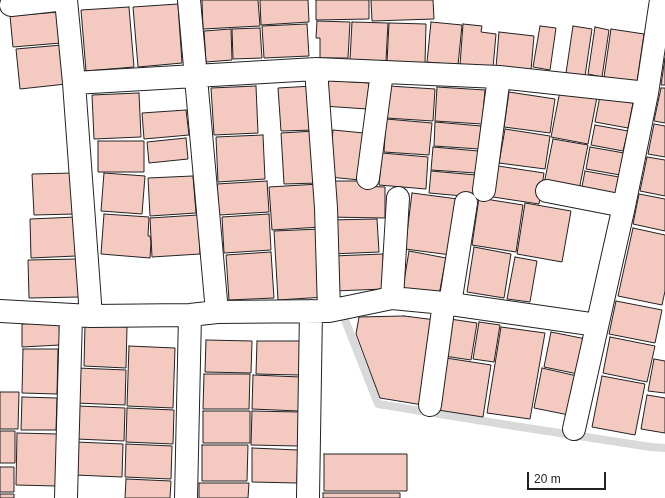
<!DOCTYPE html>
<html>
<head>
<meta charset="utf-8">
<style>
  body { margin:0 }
  #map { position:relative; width:665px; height:498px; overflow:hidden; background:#fff; font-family:Arial,sans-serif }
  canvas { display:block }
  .scale { position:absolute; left:527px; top:472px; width:79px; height:18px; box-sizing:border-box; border:2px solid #222; border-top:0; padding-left:5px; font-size:12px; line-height:14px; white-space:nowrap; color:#222; -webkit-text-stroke:3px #fff; paint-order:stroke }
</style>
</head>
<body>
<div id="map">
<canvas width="665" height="498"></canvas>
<div class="scale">20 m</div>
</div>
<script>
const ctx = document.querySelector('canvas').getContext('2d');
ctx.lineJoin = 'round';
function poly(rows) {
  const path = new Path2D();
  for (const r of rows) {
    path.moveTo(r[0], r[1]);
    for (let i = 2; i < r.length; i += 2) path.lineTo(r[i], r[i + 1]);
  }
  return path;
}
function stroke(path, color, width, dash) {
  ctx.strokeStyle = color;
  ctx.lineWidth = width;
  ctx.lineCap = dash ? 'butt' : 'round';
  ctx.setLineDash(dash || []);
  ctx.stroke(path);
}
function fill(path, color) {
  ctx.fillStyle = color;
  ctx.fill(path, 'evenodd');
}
stroke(poly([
  [345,320,378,404,514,426,651,447,665,448]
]), '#d9d9d9', 8);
const building = poly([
  [202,0,258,0,260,26,203,29,202,0],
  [260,0,308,0,309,22,261,25,260,0],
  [316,0,369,0,369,19,316,20,316,0],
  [371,0,433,0,434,19,372,21,371,0],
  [178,4,182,63,138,67,133,7,178,4],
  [129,7,134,67,86,71,81,10,129,7],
  [58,12,61,43,13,47,10,16,58,12],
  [317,21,350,22,348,58,320,58,320,38,316,38,317,21],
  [352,22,388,23,386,61,350,60,352,22],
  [431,22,462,25,458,65,427,62,431,22],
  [389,23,426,24,425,63,387,62,389,23],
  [307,24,309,56,264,58,262,26,307,24],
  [463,24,482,26,481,32,496,34,493,68,460,65,463,24],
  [540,26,556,28,550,70,533,67,540,26],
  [573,26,592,29,585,76,566,73,573,26],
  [595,27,609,30,602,77,588,74,595,27],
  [260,28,262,58,233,59,232,29,260,28],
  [231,29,232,60,206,62,204,31,231,29],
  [611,29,644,34,637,82,604,77,611,29],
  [499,32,534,36,531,70,496,67,499,32],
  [62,45,66,84,20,89,16,49,62,45],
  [665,58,665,85,661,85,665,58],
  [324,80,369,83,367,109,323,106,324,80],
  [256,86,258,133,214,135,211,88,256,86],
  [313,86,315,130,281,131,278,88,313,86],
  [389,86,435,89,433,121,386,118,389,86],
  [437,87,485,90,482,124,435,121,437,87],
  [661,88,665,88,665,123,654,121,661,88],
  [560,91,597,97,588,144,551,137,560,91],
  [509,92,555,99,550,133,504,127,509,92],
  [139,93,141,137,94,139,92,95,139,93],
  [600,96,633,103,628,128,595,122,600,96],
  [186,110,189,135,144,139,142,113,186,110],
  [386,119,432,123,429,155,384,152,386,119],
  [435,122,481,126,479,149,434,146,435,122],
  [654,124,665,126,665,157,648,154,654,124],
  [595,125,628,131,623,151,591,145,595,125],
  [505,129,550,136,545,169,499,163,505,129],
  [333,130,364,133,360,180,329,177,333,130],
  [315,131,318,183,284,184,281,133,315,131],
  [263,135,265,179,218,182,216,137,263,135],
  [186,138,188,159,149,163,147,142,186,138],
  [553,139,588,145,579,190,544,184,553,139],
  [98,141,144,141,144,172,98,172,98,141],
  [433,147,478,151,476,173,431,170,433,147],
  [590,147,624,153,620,175,586,169,590,147],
  [382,153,428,157,426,189,379,185,382,153],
  [647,157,665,160,665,196,640,191,647,157],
  [498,166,544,173,539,204,493,197,498,166],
  [431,171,476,175,474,197,429,193,431,171],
  [585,171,619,177,615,198,581,192,585,171],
  [73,173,75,214,34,215,32,174,73,173],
  [104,173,145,176,142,214,101,211,104,173],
  [193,176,196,213,150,216,148,178,193,176],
  [267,181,269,212,219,215,217,184,267,181],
  [328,181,360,181,360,186,385,187,385,218,328,217,328,181],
  [319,184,321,227,272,230,269,187,319,184],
  [412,193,458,199,451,255,405,249,412,193],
  [639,194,665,199,665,231,633,224,639,194],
  [479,198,523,205,516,252,472,245,479,198],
  [525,203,571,211,562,262,517,254,525,203],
  [104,214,149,217,148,236,150,236,151,242,150,258,101,254,104,214],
  [269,214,271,250,224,253,222,217,269,214],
  [198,215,200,254,152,257,150,218,198,215],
  [76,217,76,256,31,258,30,219,76,217],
  [377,219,379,252,331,254,330,220,377,219],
  [633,228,665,235,665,291,662,305,618,296,633,228],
  [321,229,325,297,278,300,274,231,321,229],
  [474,247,511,254,504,298,467,292,474,247],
  [409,251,446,258,439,295,403,288,409,251],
  [271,252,274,298,229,300,226,255,271,252],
  [383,254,384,289,334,291,333,256,383,254],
  [515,257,537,261,530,302,507,299,515,257],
  [78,259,79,297,29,298,28,260,78,259],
  [616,301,662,310,655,343,609,334,616,301],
  [404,316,436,320,423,405,380,398,356,334,359,317,404,316],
  [450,319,477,323,471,360,444,356,450,319],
  [59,322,60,345,22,347,22,324,59,322],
  [479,322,500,325,494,362,473,359,479,322],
  [85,325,127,327,126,368,84,366,85,325],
  [501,327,545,333,530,419,487,413,501,327],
  [551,332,586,339,578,374,544,367,551,332],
  [610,337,655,346,647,382,603,373,610,337],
  [206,340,252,341,251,373,205,372,206,340],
  [257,341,300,341,299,375,256,374,257,341],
  [129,346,175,348,173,408,127,406,129,346],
  [23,349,58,349,57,394,22,393,23,349],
  [446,358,491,365,483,417,438,410,446,358],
  [654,359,665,361,665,393,648,391,654,359],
  [77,368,126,370,125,405,76,403,77,368],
  [542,368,577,376,569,415,534,408,542,368],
  [204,374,250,374,249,409,203,409,204,374],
  [253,375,300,377,299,411,252,409,253,375],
  [602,376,645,384,635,435,592,427,602,376],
  [0,392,19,392,18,429,0,429,0,392],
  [647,395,665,398,665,433,641,429,647,395],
  [22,397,57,398,56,430,21,430,22,397],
  [78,406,125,408,124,441,76,439,78,406],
  [127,408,174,410,173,444,126,442,127,408],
  [203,411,250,411,250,443,203,443,203,411],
  [252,411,299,412,298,446,251,445,252,411],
  [0,431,15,431,15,463,0,463,0,431],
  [17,433,58,434,56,486,16,485,17,433],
  [76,442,123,444,122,477,75,475,76,442],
  [126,444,172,446,171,479,125,477,126,444],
  [202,445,248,445,247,481,202,481,202,445],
  [252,448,298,450,297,483,252,482,252,448],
  [324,454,407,454,407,491,324,491,324,454],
  [0,467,14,467,14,492,0,492,0,467],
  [126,479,171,481,170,498,125,498,126,479],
  [199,483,249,483,248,498,199,498,199,483],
  [323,493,400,493,400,498,323,498,323,493],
  [0,494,14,494,14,498,0,498,0,494]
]);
fill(building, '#f3c9c0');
stroke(building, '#222', 1);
const street = poly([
  [66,0,74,83,91,316],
  [189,0,217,312],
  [11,5,57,0],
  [316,69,326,208,329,311],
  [74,83,316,69,499,77,647,93],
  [368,178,382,72],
  [484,190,499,77],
  [547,191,624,206],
  [392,298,398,198],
  [450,304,466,203],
  [0,311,91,316,190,315,217,312,329,311,392,298,444,303,597,325],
  [430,405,444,303],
  [574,429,624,206,647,93,661,0],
  [66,498,71,316],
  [186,498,190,315],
  [308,498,311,311]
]);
stroke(street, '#222', 24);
stroke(street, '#fff', 22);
</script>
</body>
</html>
